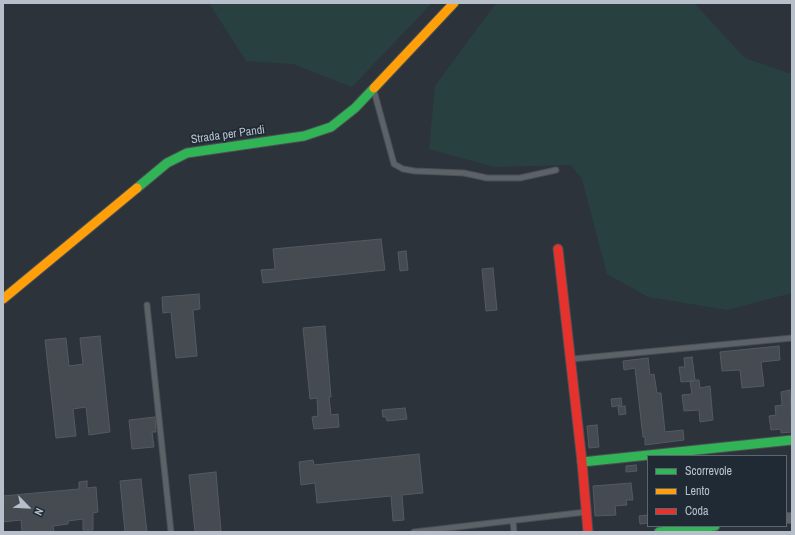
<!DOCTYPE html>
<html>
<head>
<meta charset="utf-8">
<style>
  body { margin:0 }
  #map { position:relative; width:795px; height:535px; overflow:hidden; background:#2c333a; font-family:"Archivo Narrow",sans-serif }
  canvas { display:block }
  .frame { position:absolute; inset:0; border:4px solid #b7c0ca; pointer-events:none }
  .legend { position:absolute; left:647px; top:455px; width:140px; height:72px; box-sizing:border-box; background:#1f2a35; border:1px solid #5c6671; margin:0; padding:5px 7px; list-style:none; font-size:12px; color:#b7c0ca }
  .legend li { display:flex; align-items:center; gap:8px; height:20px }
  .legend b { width:20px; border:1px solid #5c6671 }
  .north { position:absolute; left:8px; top:487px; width:40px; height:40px; -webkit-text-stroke:3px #1f2a35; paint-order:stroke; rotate:114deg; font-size:11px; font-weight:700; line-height:16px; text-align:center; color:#b7c0ca }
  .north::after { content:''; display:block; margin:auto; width:14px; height:18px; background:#b7c0ca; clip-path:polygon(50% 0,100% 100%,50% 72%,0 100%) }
</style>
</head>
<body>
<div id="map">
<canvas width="795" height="535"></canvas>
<div class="frame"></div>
<ul class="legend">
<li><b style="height:5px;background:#30b455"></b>Scorrevole</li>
<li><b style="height:5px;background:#ff9f0a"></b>Lento</li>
<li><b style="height:5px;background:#e5322d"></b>Coda</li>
</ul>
<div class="north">N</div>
</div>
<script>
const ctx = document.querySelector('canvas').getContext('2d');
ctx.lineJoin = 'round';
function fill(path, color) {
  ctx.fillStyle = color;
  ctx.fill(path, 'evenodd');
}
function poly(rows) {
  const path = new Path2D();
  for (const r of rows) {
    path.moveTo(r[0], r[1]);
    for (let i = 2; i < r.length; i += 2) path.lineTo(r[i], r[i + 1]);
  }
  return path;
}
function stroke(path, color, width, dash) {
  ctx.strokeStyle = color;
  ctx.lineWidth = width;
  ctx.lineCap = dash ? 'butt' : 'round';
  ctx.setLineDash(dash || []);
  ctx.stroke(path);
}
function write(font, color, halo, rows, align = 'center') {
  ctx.font = font + ' "Archivo Narrow",sans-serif';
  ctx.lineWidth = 3.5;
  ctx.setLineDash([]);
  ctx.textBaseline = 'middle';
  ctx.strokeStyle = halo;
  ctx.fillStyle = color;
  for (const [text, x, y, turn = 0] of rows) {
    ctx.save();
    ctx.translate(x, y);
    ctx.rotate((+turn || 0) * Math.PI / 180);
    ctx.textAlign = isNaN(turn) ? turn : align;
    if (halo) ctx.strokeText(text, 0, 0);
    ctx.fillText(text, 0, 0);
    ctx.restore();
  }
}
fill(poly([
  [209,3,432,3,352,87,293,64,246,61],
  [496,3,694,3,745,58,788,73,792,72,792,293,727,310,648,297,607,274,582,179,571,165,494,167,429,149,435,86]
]), '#294041');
const building = poly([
  [381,239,385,270,263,283,261,270,275,269,273,249,381,239],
  [406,251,408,270,400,271,398,252,406,251],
  [493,268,497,310,486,311,482,269,493,268],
  [199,294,200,309,193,310,197,356,176,358,171,312,163,313,162,297,199,294],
  [325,326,331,397,329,397,331,415,338,414,339,427,314,429,312,417,318,416,317,398,310,399,303,328,325,326],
  [100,336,110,432,89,435,86,407,73,409,76,436,56,438,45,340,66,338,69,366,83,364,80,338,100,336],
  [779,346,780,360,761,362,764,386,742,388,740,370,722,371,720,352,779,346],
  [692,357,695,380,699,380,700,388,710,386,713,420,700,422,699,410,684,411,682,395,692,394,690,381,694,381,681,382,679,367,685,367,684,358,692,357],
  [648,358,650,375,654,374,657,393,661,393,665,432,683,430,684,440,645,445,645,437,643,437,635,368,624,370,623,361,648,358],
  [790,390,792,432,781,433,781,429,771,430,769,416,776,415,775,406,782,405,781,392,790,390],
  [621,398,622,405,612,407,611,399,621,398],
  [625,406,626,414,619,415,618,407,625,406],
  [405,408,407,419,387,421,386,417,383,417,382,410,405,408],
  [155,417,156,432,152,432,154,447,132,449,129,420,155,417],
  [597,425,599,447,589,448,587,426,597,425],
  [419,454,423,493,402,495,404,520,393,521,391,496,317,503,315,483,301,485,299,462,313,460,314,465,419,454],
  [636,465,637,471,626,472,626,466,636,465],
  [216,472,221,531,195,532,189,475,216,472],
  [141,479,147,532,125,532,120,481,141,479],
  [87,481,87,488,96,487,98,512,93,513,93,530,83,530,83,519,68,521,68,524,53,526,54,532,22,532,21,520,3,522,3,496,79,489,79,482,87,481],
  [631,483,633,500,626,500,627,505,615,506,616,515,595,516,593,486,631,483],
  [648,515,648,523,640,524,639,516,648,515]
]);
fill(building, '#454b51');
stroke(building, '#545a61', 1);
const lane = poly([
  [374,91,394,164,403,169,415,171,464,173,487,178,520,178,556,170],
  [147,305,171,532],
  [572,359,792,338],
  [513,521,514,532],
  [414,532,586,512]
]);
const street = poly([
  [786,518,792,518]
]);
const fast = poly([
  [137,188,167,163,187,153,304,136,331,127,355,108,374,88],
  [582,462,792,440],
  [659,532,715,526]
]);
const slow = poly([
  [374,88,454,3],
  [3,299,137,188]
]);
const jam = poly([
  [558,249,582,462,588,532]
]);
stroke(lane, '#4a4f54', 7);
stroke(street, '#4a4f54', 12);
stroke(fast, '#4a4f54', 11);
stroke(slow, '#4a4f54', 11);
stroke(jam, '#4a4f54', 11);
stroke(lane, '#5c6268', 5);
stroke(street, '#5c6268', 10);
stroke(fast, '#30b455', 9);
stroke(slow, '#ff9f0a', 9);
stroke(jam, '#e5322d', 9);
write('12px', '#b7c0ca', '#1f2a35', [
  ["Strada per Pandi",228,135,-8]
]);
</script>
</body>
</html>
